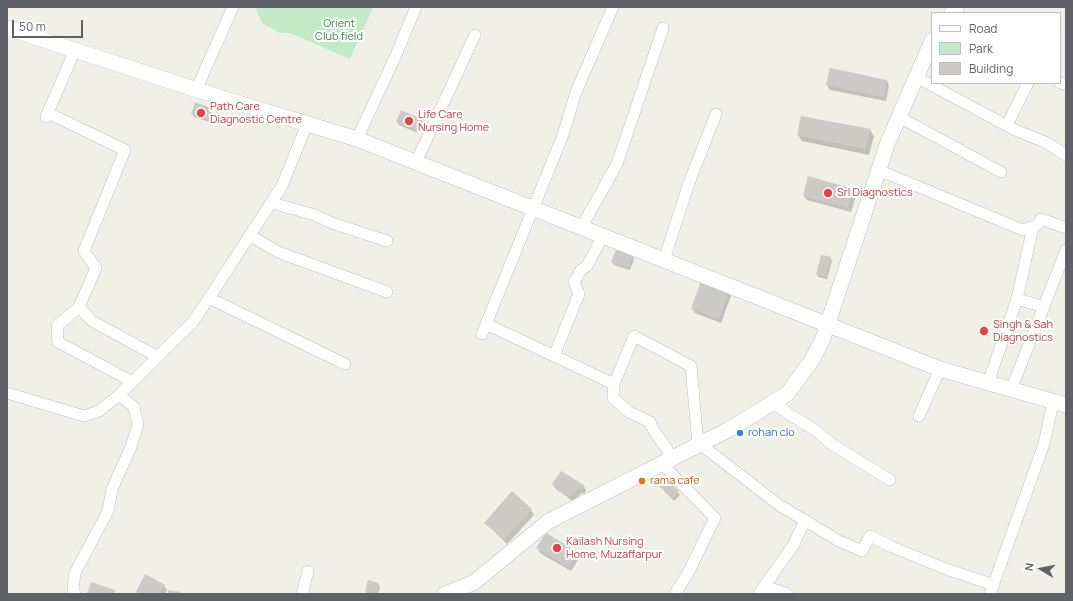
<!DOCTYPE html>
<html>
<head>
<meta charset="utf-8">
<style>
  body { margin:0 }
  #map { position:relative; width:1073px; height:601px; overflow:hidden; background:#f1f0e7; font-family:Manrope,sans-serif }
  canvas { display:block }
  .frame { position:absolute; inset:0; border:8px solid #5e6268; pointer-events:none }
  .legend { position:absolute; left:931px; top:12px; width:130px; height:72px; box-sizing:border-box; background:#fff; border:1px solid #bfc0c3; margin:0; padding:5px 7px; list-style:none; font-size:12px; color:#5e6268 }
  .legend li { display:flex; align-items:center; gap:8px; height:20px }
  .legend b { width:20px; border:1px solid #bfc0c3 }
  .north { position:absolute; left:1021px; top:549px; width:40px; height:40px; -webkit-text-stroke:3px #fff; paint-order:stroke; rotate:280deg; font-size:11px; font-weight:700; line-height:16px; text-align:center; color:#5e6268 }
  .north::after { content:''; display:block; margin:auto; width:14px; height:18px; background:#5e6268; clip-path:polygon(50% 0,100% 100%,50% 72%,0 100%) }
  .scale { position:absolute; left:12px; top:20px; width:71px; height:18px; box-sizing:border-box; border:2px solid #5e6268; border-top:0; padding-left:5px; font-size:12px; line-height:14px; white-space:nowrap; color:#5e6268; -webkit-text-stroke:3px #fff; paint-order:stroke }
</style>
</head>
<body>
<div id="map">
<canvas width="1073" height="601"></canvas>
<div class="frame"></div>
<ul class="legend">
<li><b style="height:5px;background:#fff"></b>Road</li>
<li><b style="height:11px;background:#c2eac6"></b>Park</li>
<li><b style="height:11px;background:#cccac4"></b>Building</li>
</ul>
<div class="north">N</div>
<div class="scale">50 m</div>
</div>
<script>
const ctx = document.querySelector('canvas').getContext('2d');
ctx.lineJoin = 'round';
function fill(path, color) {
  ctx.fillStyle = color;
  ctx.fill(path, 'evenodd');
}
function poly(rows) {
  const path = new Path2D();
  for (const r of rows) {
    path.moveTo(r[0], r[1]);
    for (let i = 2; i < r.length; i += 2) path.lineTo(r[i], r[i + 1]);
  }
  return path;
}
function stroke(path, color, width, dash) {
  ctx.strokeStyle = color;
  ctx.lineWidth = width;
  ctx.lineCap = dash ? 'butt' : 'round';
  ctx.setLineDash(dash || []);
  ctx.stroke(path);
}
function write(font, color, halo, rows, align = 'center') {
  ctx.font = font + ' Manrope,sans-serif';
  ctx.lineWidth = 4;
  ctx.setLineDash([]);
  ctx.textBaseline = 'middle';
  ctx.strokeStyle = halo;
  ctx.fillStyle = color;
  for (const [text, x, y, turn = 0] of rows) {
    ctx.save();
    ctx.translate(x, y);
    ctx.rotate((+turn || 0) * Math.PI / 180);
    ctx.textAlign = isNaN(turn) ? turn : align;
    if (halo) ctx.strokeText(text, 0, 0);
    ctx.fillText(text, 0, 0);
    ctx.restore();
  }
}
fill(poly([
  [255,7,373,7,350,59,290,33,280,33,262,23]
]), '#c2eac6');
fill(poly([
  [887,81,889,86,886,101,830,90,827,85],
  [211,109,212,112,209,122,194,117,192,114],
  [421,119,423,122,418,133,399,125,397,122],
  [870,130,874,136,869,155,802,141,798,135],
  [809,178,853,190,856,195,851,212,807,200,804,196],
  [632,256,634,259,630,270,614,265,612,262],
  [830,258,832,261,827,279,818,277,817,274],
  [728,291,731,296,721,323,695,313,692,308],
  [562,472,584,486,586,491,584,494,582,493,573,501,556,489,553,484],
  [664,479,680,495,674,501,658,484],
  [512,493,531,510,534,515,507,544,486,523],
  [538,548,577,552,580,557,571,571,540,553],
  [378,584,380,587,378,594,367,594,366,591],
  [164,586,167,590,165,594,138,594,137,592]
]), '#0003');
fill(poly([
  [830,68,887,80,883,97,826,85],
  [195,102,211,108,207,120,191,114],
  [401,110,422,119,417,131,396,122],
  [801,116,871,129,865,149,797,135],
  [808,176,853,189,848,208,803,196],
  [616,250,633,255,629,268,611,262],
  [821,255,831,257,826,277,816,274],
  [701,281,729,291,719,319,691,309],
  [980,326,990,330,988,336,978,332],
  [561,471,584,485,581,490,579,488,569,497,552,484],
  [664,477,679,491,672,499,657,484],
  [512,491,532,509,504,540,484,523],
  [546,533,578,552,568,567,536,548],
  [145,574,165,585,160,594,140,594,136,592],
  [368,580,379,583,376,594,365,591],
  [91,582,115,590,114,594,87,594],
  [168,590,181,592,180,594,168,594]
]), '#cccac4');
const minor = poly([
  [916,77,1015,130,1045,142,1066,155],
  [1060,83,1066,85],
  [196,90,233,7],
  [48,113,125,150,84,251,96,268,79,307,92,321,158,357],
  [46,117,75,50],
  [899,117,1001,172],
  [1007,125,1028,83],
  [357,139,396,55,416,7],
  [416,162,475,35],
  [878,170,1023,230,1037,225,1041,219,1066,228],
  [272,203,315,215,332,223,387,241],
  [1033,227,1017,299,1044,307],
  [581,228,617,164,663,28],
  [251,236,278,252,387,292],
  [664,260,689,183,716,114],
  [209,298,345,364],
  [79,307,57,326,58,342,133,382],
  [486,324,614,384,613,398,629,412,650,422,654,431,673,458],
  [482,334,563,135,576,92,613,7],
  [554,356,579,294,574,282,581,270,587,266,603,236],
  [988,383,1017,299],
  [614,384,634,336,691,366,698,445],
  [1011,390,1066,250],
  [7,393,84,416,99,411,119,395,192,323,209,298,282,186,307,124],
  [772,403,815,430,833,445,890,480],
  [919,416,940,369],
  [700,444,779,505,839,541,862,551,870,536,892,547,946,569,994,585],
  [662,464,715,518,687,575,675,594],
  [764,586,787,594],
  [75,594,73,589,75,573,108,511,112,489,131,447,138,424,134,407,119,395],
  [302,594,308,571],
  [759,594,794,544,805,520],
  [990,594,1044,444,1053,403]
]);
const secondary = poly([
  [952,13,957,7],
  [7,28,222,98,357,139,940,369,1066,405],
  [445,594,473,583,549,521,728,430,787,394,810,363,822,341,888,142,932,41]
]);
stroke(minor, '#bbbec3', 12);
stroke(secondary, '#bcbfc5', 16);
stroke(minor, '#fff', 11);
stroke(secondary, '#fff', 15);
for (const [x, y, r, color] of [
  [201,113,5,"#e0444e"],
  [409,121,5,"#e0444e"],
  [828,193,5,"#e0444e"],
  [984,331,5,"#e0444e"],
  [740,433,4,"#3f7fe0"],
  [642,481,4,"#e8710a"],
  [557,548,5,"#e0444e"]
]) {
  const dot = new Path2D();
  dot.arc(x, y, r, 0, 2 * Math.PI);
  ctx.fillStyle = color;
  ctx.fill(dot);
  stroke(dot, '#fff', 1.5);
}
write('11px', '#30853b', '#fff', [
  ["Orient",339,24],
  ["Club field",339,37]
]);
write('11px', '#be3a42', '#fff', [
  ["Path Care",210,107],
  ["Diagnostic Centre",210,120],
  ["Life Care",418,115],
  ["Nursing Home",418,128],
  ["Srl Diagnostics",837,193],
  ["Singh & Sah",993,325],
  ["Diagnostics",993,338],
  ["Kailash Nursing",566,542],
  ["Home, Muzaffarpur",566,555]
], 'left');
write('11px', '#366cbe', '#fff', [
  ["rohan clo",748,433]
], 'left');
write('11px', '#c56008', '#fff', [
  ["rama cafe",650,481]
], 'left');
</script>
</body>
</html>
